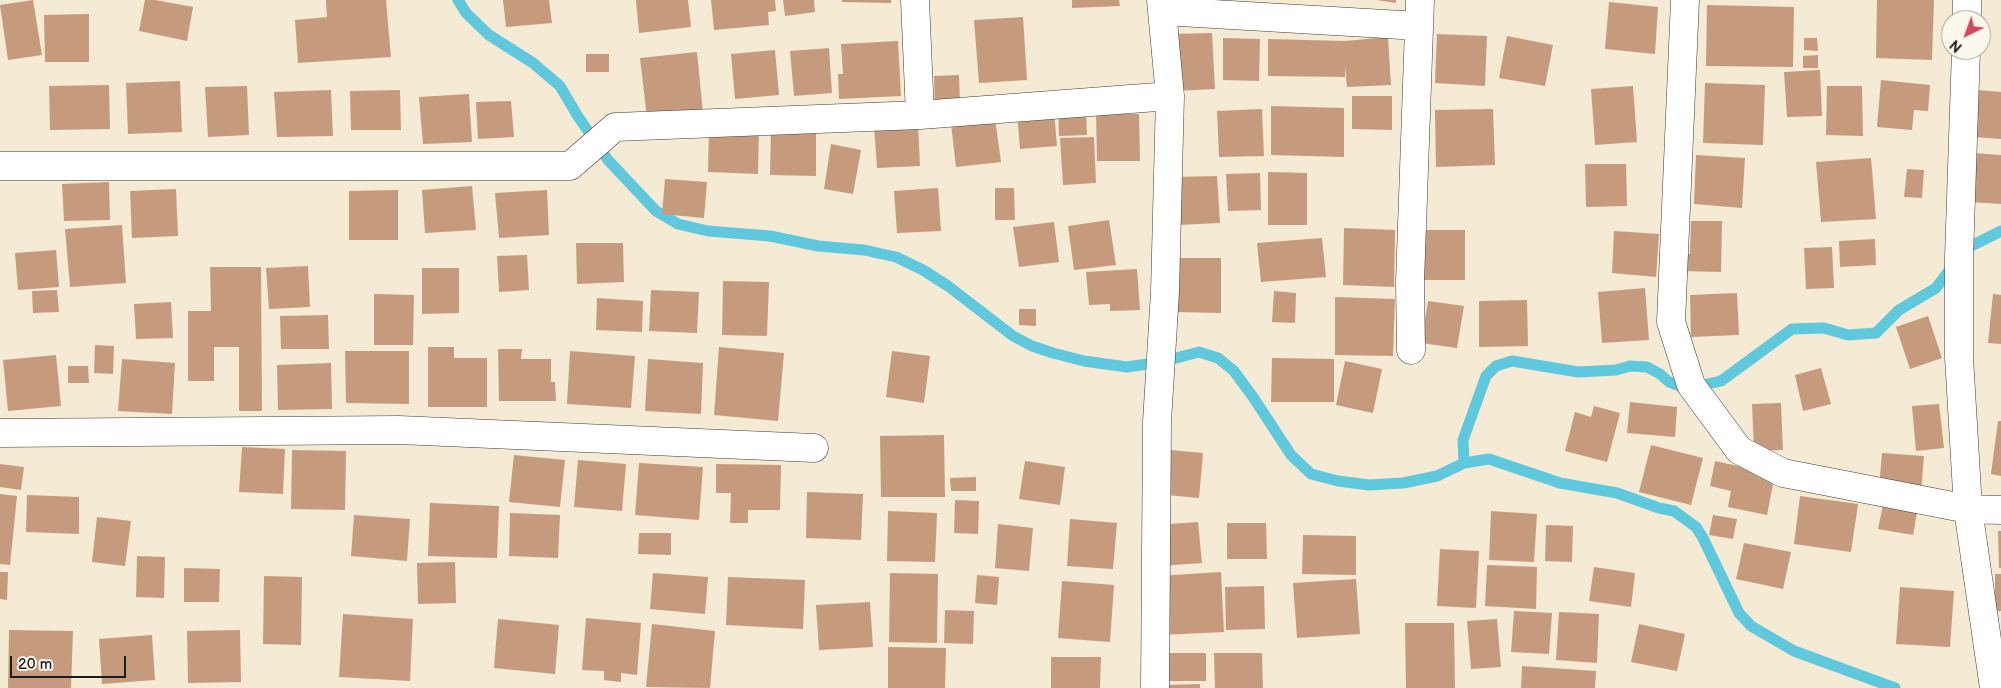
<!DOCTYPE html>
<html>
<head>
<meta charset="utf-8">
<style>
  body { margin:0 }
  #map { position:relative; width:2001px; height:688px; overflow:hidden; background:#f5ead4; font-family:"Balsamiq Sans",sans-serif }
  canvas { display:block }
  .north { position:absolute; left:1941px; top:10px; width:50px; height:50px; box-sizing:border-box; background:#fbf7ec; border:1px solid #a29f99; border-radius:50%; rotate:222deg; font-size:14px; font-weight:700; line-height:20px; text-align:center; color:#1c1c1c }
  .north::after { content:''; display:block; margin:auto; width:18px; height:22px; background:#d1495b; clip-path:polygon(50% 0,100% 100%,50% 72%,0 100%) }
  .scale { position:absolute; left:10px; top:656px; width:116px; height:22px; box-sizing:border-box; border:2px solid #1c1c1c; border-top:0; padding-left:6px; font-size:15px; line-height:18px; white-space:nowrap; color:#1c1c1c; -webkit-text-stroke:4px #fbf7ec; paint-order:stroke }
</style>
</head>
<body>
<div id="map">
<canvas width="2001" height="688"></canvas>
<div class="north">N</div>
<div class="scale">20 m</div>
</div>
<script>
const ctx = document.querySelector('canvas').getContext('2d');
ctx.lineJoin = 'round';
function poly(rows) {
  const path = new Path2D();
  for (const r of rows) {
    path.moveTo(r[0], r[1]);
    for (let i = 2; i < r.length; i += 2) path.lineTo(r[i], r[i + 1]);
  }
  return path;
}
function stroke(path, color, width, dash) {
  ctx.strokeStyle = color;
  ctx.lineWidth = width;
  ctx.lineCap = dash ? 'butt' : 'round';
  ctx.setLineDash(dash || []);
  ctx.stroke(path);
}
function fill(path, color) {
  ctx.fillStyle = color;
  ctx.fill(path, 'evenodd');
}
stroke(poly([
  [458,0,466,13,489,35,533,63,560,86,577,115,608,160,656,211,678,224,708,231,770,236,818,246,864,250,896,257,923,270,948,286,1013,336,1032,346,1053,353,1084,361,1127,367,1161,362,1199,352,1218,358,1234,371,1253,397,1291,455,1311,474,1338,481,1369,485,1403,483,1437,476,1464,463,1489,459,1560,483,1617,493,1659,508,1674,511,1696,527,1703,538,1739,613,1751,626,1794,651,1895,688],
  [1464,463,1463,440,1486,376,1496,366,1512,361,1578,372,1616,370,1630,366,1647,367,1660,374,1669,382,1680,386,1703,385,1721,381,1792,329,1824,328,1848,335,1876,333,1899,310,1936,288,1959,257,1971,246,2001,231]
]), '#60c8dd', 11);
fill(poly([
  [33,0,42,55,8,60,0,5],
  [145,0,155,0,193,7,187,41,139,31],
  [326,0,386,0,391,57,298,63,295,20,327,17],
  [503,0,549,0,552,23,506,27],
  [636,0,688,0,691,27,639,33],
  [711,0,775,0,776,11,768,12,769,25,714,30],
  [783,0,814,0,815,12,785,16],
  [842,0,891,0,891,3,842,2],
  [1072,0,1119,0,1120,6,1072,8],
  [1377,0,1396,0,1396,3],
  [1877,0,1934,0,1932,60,1876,58],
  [1609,2,1658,7,1655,54,1605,49],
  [1707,5,1794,7,1793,67,1706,66],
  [89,14,89,62,45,62,44,15],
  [1023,17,1027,80,979,83,974,20],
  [1212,33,1215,89,1174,91,1172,34],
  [1437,34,1487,36,1485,86,1435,83],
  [1507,36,1553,45,1545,86,1499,78],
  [1388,37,1391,85,1347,87,1345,66,1345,77,1268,76,1268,39,1345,41],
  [1223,38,1260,39,1259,81,1223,80],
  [1804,38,1817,38,1818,51,1804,50],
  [898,41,901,96,839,99,838,74,843,74,841,44],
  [829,48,832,93,794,96,790,51],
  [775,50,779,95,735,99,731,54],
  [697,52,703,113,647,118,640,58],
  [586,54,609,54,609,72,586,72],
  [1818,55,1818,68,1803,68,1803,56],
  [1820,70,1822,116,1787,117,1784,72],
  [959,75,960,105,935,106,934,76],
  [1881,80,1930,85,1928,111,1914,110,1912,130,1877,127],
  [180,81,182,132,128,134,126,83],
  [1705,83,1765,85,1763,145,1703,143],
  [109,85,110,129,50,130,49,86],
  [247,86,249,135,208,137,205,87],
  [1633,86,1637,142,1595,145,1591,89],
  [1827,86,1862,86,1863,136,1826,135],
  [331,90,333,136,277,137,274,92],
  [400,90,401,130,351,130,350,91],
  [1978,90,2001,92,2001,139,1974,137],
  [469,94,472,142,423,144,419,97],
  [1352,96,1392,96,1392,130,1352,129],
  [511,101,514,137,478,139,476,102],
  [1271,106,1344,108,1344,157,1271,155],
  [1086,107,1087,135,1059,136,1058,108],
  [1262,109,1264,156,1219,157,1217,111],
  [1493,109,1495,165,1436,167,1435,110],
  [1054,110,1057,146,1020,149,1017,113],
  [1096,114,1139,114,1140,161,1097,161],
  [995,119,1001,162,956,167,951,124],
  [918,123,920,166,877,168,874,126],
  [771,127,816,128,816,176,770,175],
  [709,128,759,129,758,174,708,172],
  [1094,137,1096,183,1063,185,1060,138],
  [831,144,861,150,853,194,824,189],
  [1973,153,2001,155,2001,204,1969,202],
  [1696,155,1745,158,1742,208,1694,204],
  [1871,158,1876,219,1821,222,1816,162],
  [1585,164,1626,164,1627,206,1586,207],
  [1907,169,1924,170,1922,198,1904,197],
  [1268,172,1307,173,1307,225,1268,225],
  [1260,173,1261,210,1228,211,1226,174],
  [1217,176,1220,223,1177,225,1174,177],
  [665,179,707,182,704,218,662,214],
  [109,182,110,220,64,221,62,184],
  [472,186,476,230,425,233,422,190],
  [938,188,941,231,897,233,894,191],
  [995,188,1014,188,1015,220,995,220],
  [176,189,178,236,132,238,130,191],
  [398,190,398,240,349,240,349,191],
  [547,190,549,235,499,238,495,193],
  [1109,220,1116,265,1074,270,1068,226],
  [1691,221,1722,221,1721,272,1681,271,1681,253,1690,254],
  [1054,222,1059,262,1019,267,1013,227],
  [122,225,126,283,70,287,65,229],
  [1344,228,1395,230,1394,287,1343,285],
  [1418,230,1465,230,1465,280,1419,280],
  [1614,231,1659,234,1656,277,1612,273],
  [1322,238,1326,277,1261,282,1257,243],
  [1875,239,1876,265,1840,267,1839,241],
  [576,243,623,243,624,282,577,284],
  [1832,247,1834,288,1806,289,1804,248],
  [56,250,59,287,18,290,15,253],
  [527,255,529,290,499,292,497,256],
  [1175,258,1221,258,1221,313,1176,312],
  [308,266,310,307,269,309,266,268],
  [210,267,261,267,262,411,239,411,239,347,214,347,214,381,188,381,188,311,211,311],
  [422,268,459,268,459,313,422,314],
  [1137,269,1140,310,1110,311,1110,304,1089,305,1086,272],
  [723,281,769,282,767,336,722,335],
  [1645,288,1649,340,1602,343,1598,292],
  [57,290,59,312,33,313,32,291],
  [651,290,699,292,697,333,649,331],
  [1274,291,1296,293,1295,323,1272,322],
  [1737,293,1739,335,1691,337,1690,295],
  [374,294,414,295,413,345,374,345],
  [1993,294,2001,295,2001,344,1988,343],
  [1335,297,1395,299,1393,356,1335,355],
  [597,298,643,301,642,332,596,330],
  [1527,300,1528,346,1479,347,1479,301],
  [1428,301,1464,306,1457,348,1421,343],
  [171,302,173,338,136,339,134,304],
  [1019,309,1036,309,1036,326,1019,325],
  [328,315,329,349,281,349,280,316],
  [1928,316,1942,358,1910,369,1896,327],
  [95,345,114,346,113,374,94,373],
  [428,347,454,347,454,358,487,358,487,407,428,407],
  [719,347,784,353,778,421,714,415],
  [498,349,522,349,521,359,551,359,551,382,555,382,556,401,499,401],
  [345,351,409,351,409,404,346,403],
  [570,351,635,356,631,408,567,404],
  [892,351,930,356,924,403,886,397],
  [56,355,61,406,8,411,3,360],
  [1272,358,1334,359,1334,402,1271,402],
  [122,359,175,363,172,414,118,411],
  [648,359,703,363,701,414,645,411],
  [1345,361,1382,369,1373,413,1336,405],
  [331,363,332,409,278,410,277,365],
  [68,366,88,366,89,383,68,383],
  [1821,368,1831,404,1803,411,1795,375],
  [1630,402,1677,407,1675,437,1627,433],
  [1781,403,1783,450,1754,451,1752,404],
  [1939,404,1944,448,1916,451,1912,406],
  [1594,406,1620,413,1607,462,1565,451,1575,412,1591,417],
  [1998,421,2001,421,2001,476,1991,474],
  [944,435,945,497,881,497,880,436],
  [1651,445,1703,458,1691,505,1639,492],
  [242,447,285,449,283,494,239,492],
  [1160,449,1203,453,1199,498,1156,494],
  [292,450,346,451,345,510,291,509],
  [1882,453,1924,456,1921,492,1879,488],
  [514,455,565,460,560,507,509,502],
  [578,460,626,464,622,511,574,507],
  [1025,461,1065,467,1060,505,1019,499],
  [1715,461,1775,474,1767,515,1728,507,1731,491,1710,486],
  [639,463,703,467,699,520,635,515],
  [0,464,24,467,21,490,0,487],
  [716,464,781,465,780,510,748,510,748,523,730,523,731,493,716,493],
  [976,477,976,491,951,491,950,478],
  [807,492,863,494,861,540,806,538],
  [0,494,17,496,10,565,0,564],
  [27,495,79,497,79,534,26,532],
  [1800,496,1858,504,1851,552,1794,544],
  [955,500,979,501,978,534,954,533],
  [1884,500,1918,507,1913,535,1878,529],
  [430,503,499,506,497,558,428,556],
  [888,511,937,513,935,562,887,561],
  [1491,511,1537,514,1534,562,1489,560],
  [510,513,560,515,558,558,509,556],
  [354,515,410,519,407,561,351,556],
  [1713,515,1737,519,1733,539,1709,535],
  [97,517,131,521,125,566,92,562],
  [1070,519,1117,523,1113,569,1067,566],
  [1198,522,1202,563,1160,566,1156,525],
  [1227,523,1266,523,1267,559,1227,559],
  [998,524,1033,528,1029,571,995,568],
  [1546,525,1573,526,1572,562,1545,561],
  [1998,531,2001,531,2001,568,1999,568],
  [639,533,671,533,671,555,638,554],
  [1303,535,1356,536,1356,575,1302,574],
  [1744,543,1791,552,1783,589,1736,579],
  [1440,549,1479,551,1476,608,1437,606],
  [137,556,165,557,164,598,136,597],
  [455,562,456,603,418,604,417,563],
  [1487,565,1537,567,1536,609,1485,606],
  [1594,567,1635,573,1631,607,1589,601],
  [184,568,220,569,219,602,184,602],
  [0,572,8,572,7,600,0,599],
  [1221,572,1224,632,1162,635,1158,576],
  [653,573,708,577,705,614,650,609],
  [890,573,938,574,937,643,889,642],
  [1995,574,2001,574,2001,611,1995,611],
  [977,575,999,577,997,605,975,603],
  [264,576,302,577,301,645,263,644],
  [728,577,805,580,803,629,726,625],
  [1356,579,1360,634,1297,638,1293,583],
  [1062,581,1114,585,1110,642,1058,638],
  [1264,586,1265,629,1226,630,1225,587],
  [1900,587,1954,591,1950,647,1896,644],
  [870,602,873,647,819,650,816,605],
  [945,610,974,611,973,644,944,643],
  [1514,611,1552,613,1549,654,1511,652],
  [1559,612,1599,614,1597,663,1556,660],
  [343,614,413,619,410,681,339,677],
  [586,618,641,623,637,675,621,673,621,682,604,680,604,671,582,670],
  [498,619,559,625,555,674,494,668],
  [1497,619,1501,667,1471,669,1467,621],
  [1405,623,1454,623,1455,688,1406,688],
  [652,624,715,631,710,688,646,687],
  [1639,624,1685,634,1677,671,1631,662],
  [9,630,73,631,71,688,8,688],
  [240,630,241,682,188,683,187,631],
  [152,635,155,680,102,684,99,639],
  [888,647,946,648,945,688,888,688],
  [1165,653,1206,653,1206,681,1164,681],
  [1214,653,1262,653,1263,688,1215,688],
  [1051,657,1101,657,1100,688,1051,688],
  [1522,666,1596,671,1595,688,1521,688],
  [1200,684,1200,688,1164,688,1164,685]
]), '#c69a7d');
const minor = poly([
  [915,0,920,115],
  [1685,0,1671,322,1691,385,1739,450,1783,473,1968,509,2001,510],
  [1162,11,1419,26],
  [1967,20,1967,0],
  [1966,50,1959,257,1959,357,1968,509,1994,688],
  [0,166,570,166,615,127,920,115,1170,96],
  [1411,350,1410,282,1420,0],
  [0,433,399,430,814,448],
  [1155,688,1157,422,1165,292,1170,96,1161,0]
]);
stroke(minor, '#3d3b38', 29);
stroke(minor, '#fff', 28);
</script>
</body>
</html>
